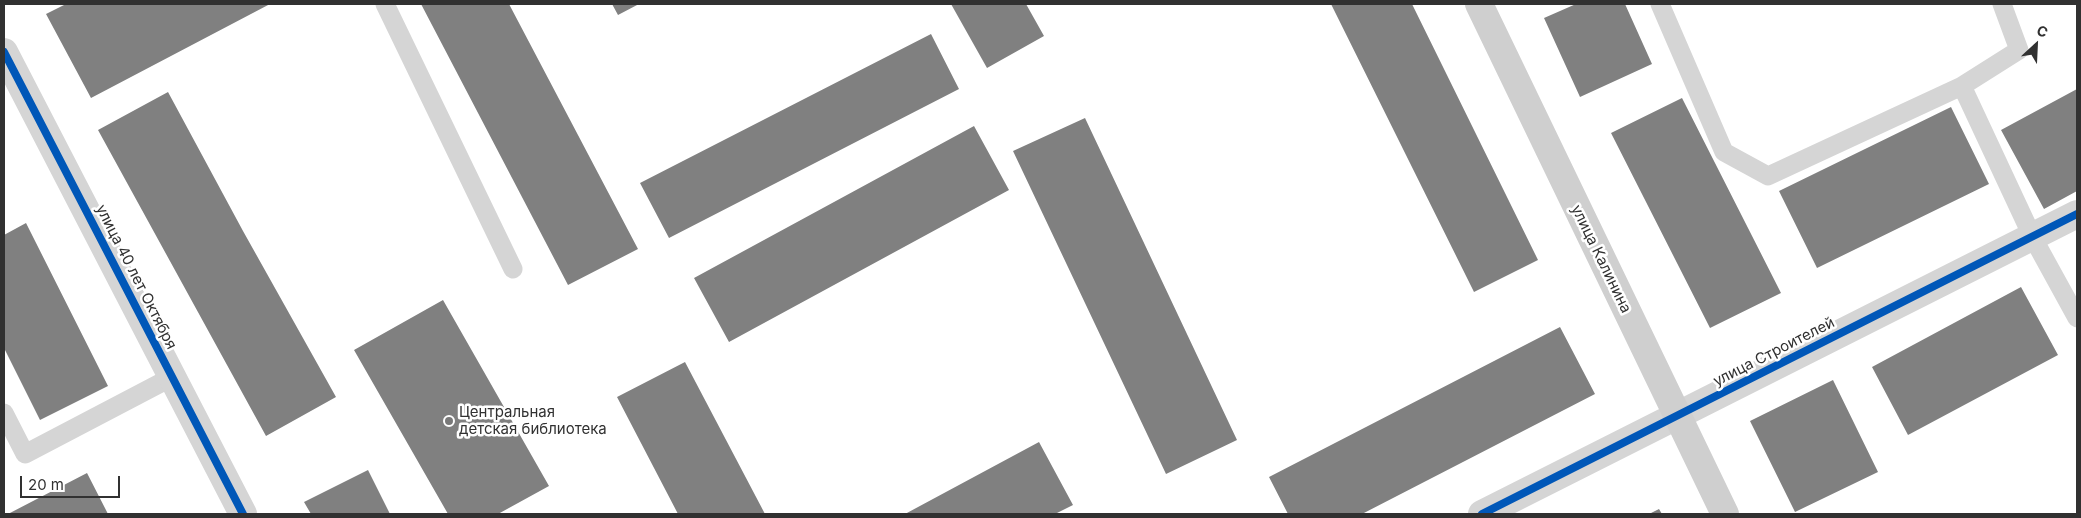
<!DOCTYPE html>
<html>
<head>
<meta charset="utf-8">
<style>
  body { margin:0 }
  #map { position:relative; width:2081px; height:518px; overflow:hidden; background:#fff; font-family:Inter,sans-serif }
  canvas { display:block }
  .frame { position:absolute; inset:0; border:5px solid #313131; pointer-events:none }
  .north { position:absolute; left:2011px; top:20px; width:50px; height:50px; -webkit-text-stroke:4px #fff; paint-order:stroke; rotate:25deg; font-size:14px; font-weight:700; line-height:20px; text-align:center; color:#313131 }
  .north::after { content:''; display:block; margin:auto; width:18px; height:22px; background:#313131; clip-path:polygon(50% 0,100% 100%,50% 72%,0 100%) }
  .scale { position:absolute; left:20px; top:476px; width:100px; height:22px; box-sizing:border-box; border:2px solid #313131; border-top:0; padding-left:6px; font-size:15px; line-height:18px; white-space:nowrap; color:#313131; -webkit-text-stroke:4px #fff; paint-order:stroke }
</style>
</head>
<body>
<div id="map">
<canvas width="2081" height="518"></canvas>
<div class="frame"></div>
<div class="north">С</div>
<div class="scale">20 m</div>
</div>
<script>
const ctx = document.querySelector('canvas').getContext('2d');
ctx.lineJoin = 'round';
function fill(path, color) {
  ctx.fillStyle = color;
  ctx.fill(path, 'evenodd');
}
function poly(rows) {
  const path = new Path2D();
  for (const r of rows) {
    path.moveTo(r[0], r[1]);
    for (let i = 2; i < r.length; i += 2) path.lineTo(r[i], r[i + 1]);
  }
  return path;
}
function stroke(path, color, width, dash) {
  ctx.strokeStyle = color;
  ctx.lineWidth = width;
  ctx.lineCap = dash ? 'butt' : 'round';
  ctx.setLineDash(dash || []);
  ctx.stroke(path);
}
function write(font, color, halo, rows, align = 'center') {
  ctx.font = font + ' Inter,sans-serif';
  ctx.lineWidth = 5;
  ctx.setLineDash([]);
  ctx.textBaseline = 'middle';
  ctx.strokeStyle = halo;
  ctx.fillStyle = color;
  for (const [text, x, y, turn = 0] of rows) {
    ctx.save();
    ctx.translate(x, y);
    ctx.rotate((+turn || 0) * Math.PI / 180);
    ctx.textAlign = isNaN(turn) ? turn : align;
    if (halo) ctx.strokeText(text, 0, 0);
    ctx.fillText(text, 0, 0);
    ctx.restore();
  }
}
fill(poly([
  [66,4,270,4,91,98,46,14],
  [421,4,509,4,638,249,568,285],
  [612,4,639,4,618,15],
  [951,4,1026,4,1044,36,987,68],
  [1331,4,1412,4,1538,260,1474,292],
  [1576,4,1625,4,1652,64,1580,97,1544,18],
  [931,34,959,89,669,238,640,183],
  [2077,89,2077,191,2044,209,2001,130],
  [168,92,243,231,336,397,266,436,98,130],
  [1682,98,1781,293,1710,328,1611,133],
  [1951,107,1989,184,1817,268,1779,191],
  [1085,118,1237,440,1166,474,1013,151],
  [974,126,1009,190,729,342,694,278],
  [26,223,108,386,40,420,4,348,4,235],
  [2021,287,2058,355,1908,435,1872,367],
  [443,300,549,486,498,514,448,514,354,350],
  [1560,327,1595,394,1362,514,1288,514,1269,477],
  [685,362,765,514,678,514,617,397],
  [1833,380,1878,472,1795,512,1750,421],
  [1039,442,1073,505,1055,514,905,514],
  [368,470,390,514,311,514,304,502],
  [87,473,108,514,8,514],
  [1659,509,1662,514,1649,514]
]), '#808080');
stroke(poly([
  [385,4,513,269],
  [1660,4,1724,152,1768,176,1962,86],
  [2002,4,2019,50,1962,86,2032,236,2077,318],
  [4,413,25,454,172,377]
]), '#d5d5d5', 19);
stroke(poly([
  [4,52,243,514],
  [1482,514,2077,214]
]), '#d5d5d5', 28);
stroke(poly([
  [1479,4,1725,514]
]), '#cfcfcf', 28);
stroke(poly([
  [4,52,243,514],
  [1482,514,2077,214]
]), '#0057b8', 8);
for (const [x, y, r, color] of [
  [449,421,5,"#797979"]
]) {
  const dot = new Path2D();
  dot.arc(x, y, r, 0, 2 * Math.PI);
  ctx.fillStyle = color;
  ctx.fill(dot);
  stroke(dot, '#fff', 2);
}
write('15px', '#313131', '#fff', [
  ["улица Калинина",1601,259,64],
  ["улица 40 лет Октября",136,277,63],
  ["улица Строителей",1774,352,-27]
]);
write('15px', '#313131', '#fff', [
  ["Центральная",459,412],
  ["детская библиотека",459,429]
], 'left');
</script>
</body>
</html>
